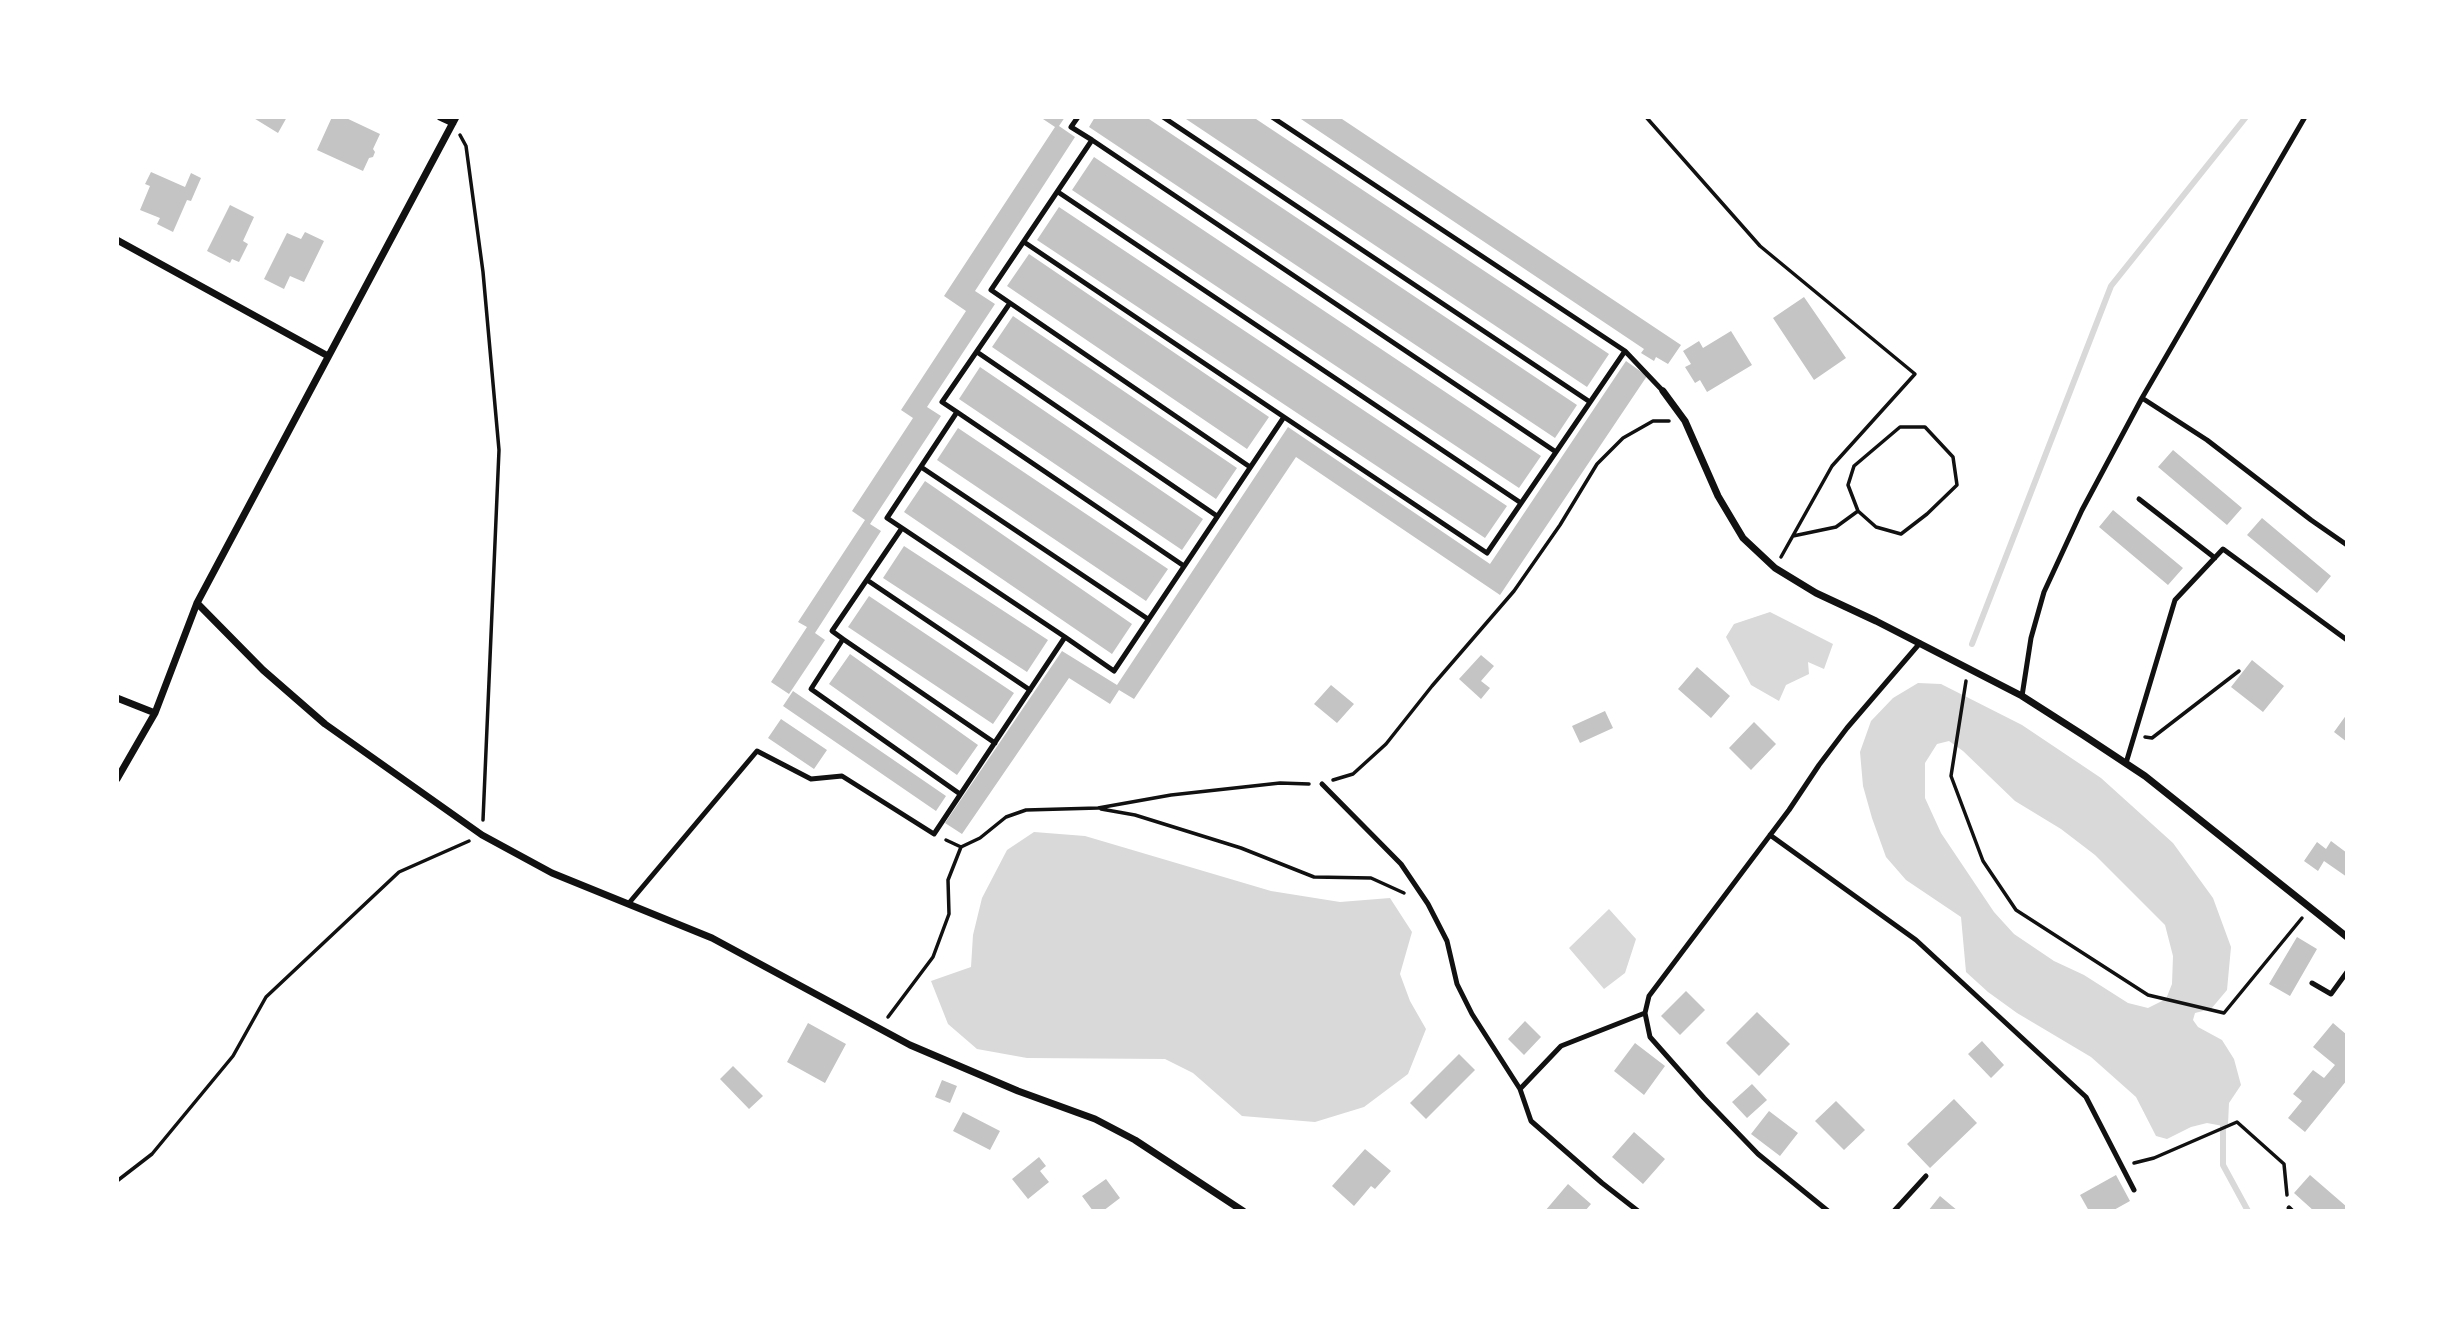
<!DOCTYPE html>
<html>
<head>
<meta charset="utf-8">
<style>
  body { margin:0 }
  #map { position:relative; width:2464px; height:1328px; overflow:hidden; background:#fff; font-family:Overpass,sans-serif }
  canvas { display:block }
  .frame { position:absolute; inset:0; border:119px solid #fff; pointer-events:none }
</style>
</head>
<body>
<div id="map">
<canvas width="2464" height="1328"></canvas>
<div class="frame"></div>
</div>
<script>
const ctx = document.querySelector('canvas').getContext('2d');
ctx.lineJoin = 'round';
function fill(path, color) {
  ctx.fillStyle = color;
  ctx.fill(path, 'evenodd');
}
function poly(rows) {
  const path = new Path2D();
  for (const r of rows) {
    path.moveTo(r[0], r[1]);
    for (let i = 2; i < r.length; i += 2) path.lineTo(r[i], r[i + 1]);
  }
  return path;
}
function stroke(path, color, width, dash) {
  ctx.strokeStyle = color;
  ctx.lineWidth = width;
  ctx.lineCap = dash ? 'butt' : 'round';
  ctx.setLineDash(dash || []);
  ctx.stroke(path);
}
fill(poly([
  [1770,612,1833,644,1824,669,1808,662,1809,674,1786,685,1779,701,1751,685,1726,637,1734,624],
  [1918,683,1941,684,2022,725,2101,778,2173,843,2213,898,2231,947,2227,990,2211,1009,2195,1013,2193,1020,2198,1027,2222,1040,2234,1059,2241,1085,2229,1103,2228,1124,2223,1126,2207,1123,2191,1127,2167,1139,2156,1136,2136,1097,2091,1057,2017,1013,1988,992,1966,972,1961,917,1906,880,1886,857,1872,818,1863,786,1860,752,1871,721,1893,698],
  [1949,741,1963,751,2015,801,2061,829,2095,855,2165,925,2173,956,2172,984,2166,999,2148,1008,2128,1003,2084,975,2054,961,2014,934,1994,912,1941,833,1925,798,1925,763,1937,744],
  [1034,832,1085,836,1271,891,1340,902,1390,898,1412,932,1400,974,1410,1001,1426,1029,1408,1074,1364,1107,1315,1122,1242,1116,1193,1073,1165,1059,1027,1058,977,1049,948,1024,931,981,971,967,973,935,982,898,1007,850],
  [1609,909,1636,939,1625,973,1604,989,1569,948]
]), '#d9d9d9');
stroke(poly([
  [1972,644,2111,286,2246,117],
  [2223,1126,2223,1165,2248,1211]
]), '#d9d9d9', 6);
fill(poly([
  [252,117,287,117,278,133],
  [332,117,344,117,380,134,373,149,375,152,373,157,369,158,363,171,317,150],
  [1040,117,1065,117,1059,126,1075,137,975,291,995,304,927,407,941,416,870,524,881,531,815,633,825,640,789,694,771,682,807,627,798,622,865,520,852,511,913,418,901,410,966,311,944,296,1055,127],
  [1095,117,1146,117,1577,405,1555,438,1089,127],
  [1183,117,1253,117,1609,354,1587,387],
  [1298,117,1339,117,1681,345,1668,364,1656,357,1654,361,1641,353,1644,349],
  [1094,157,1541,456,1519,488,1072,190],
  [151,172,185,187,191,173,201,178,191,201,187,200,173,232,157,224,160,218,140,210,150,186,145,184],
  [230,205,254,217,243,241,248,244,239,262,232,259,230,263,207,251],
  [1059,207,1507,506,1485,538,1037,240],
  [305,232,324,241,304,282,290,276,284,289,264,279,287,233,301,239],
  [1029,254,1269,417,1247,449,1007,286],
  [1804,297,1846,358,1814,380,1773,318],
  [1013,316,1237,468,1216,499,992,347],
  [1731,331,1752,365,1707,392,1700,380,1695,383,1685,367,1691,364,1683,351,1699,341,1703,348],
  [1626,361,1647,376,1500,595,1296,457,1134,699,1119,690,1110,704,1069,678,962,834,945,823,1062,651,1117,685,1288,427,1490,564],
  [980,367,1203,519,1182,550,959,399],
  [958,428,1168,569,1146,601,937,460],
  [2173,450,2242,508,2227,525,2158,467],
  [925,481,1132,624,1112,654,904,512],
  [2113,510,2183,568,2168,585,2099,527],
  [2262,518,2331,576,2317,593,2247,535],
  [904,546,1048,640,1027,672,883,578],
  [869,596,1014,693,993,724,848,627],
  [850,654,978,745,957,775,829,684],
  [1481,655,1494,666,1481,681,1490,688,1481,699,1459,679],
  [2252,660,2284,686,2263,712,2231,687],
  [1697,667,1730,696,1711,718,1678,689],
  [1331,685,1354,704,1337,723,1314,704],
  [793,691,946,796,936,811,783,706],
  [1605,711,1613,728,1580,743,1572,726],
  [2347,714,2347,742,2334,732],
  [781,719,827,750,814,769,768,738],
  [1754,722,1776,744,1751,770,1729,748],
  [2331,841,2347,853,2347,877,2324,861,2318,871,2304,861,2317,842,2326,849],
  [2297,937,2317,949,2290,996,2269,984],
  [1686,991,1705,1010,1680,1035,1661,1016],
  [1757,1012,1790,1044,1759,1076,1726,1043],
  [1525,1021,1541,1037,1524,1055,1508,1039],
  [808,1023,846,1044,825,1083,787,1062],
  [2333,1023,2347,1035,2347,1080,2305,1132,2288,1118,2302,1101,2293,1094,2313,1070,2324,1078,2335,1065,2313,1047],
  [1982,1041,2004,1065,1991,1078,1968,1054],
  [1635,1043,1665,1066,1644,1095,1614,1071],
  [1459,1054,1475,1070,1426,1119,1410,1103],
  [733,1066,763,1096,749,1109,720,1079],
  [942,1080,957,1086,950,1103,935,1097],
  [1752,1084,1767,1100,1747,1118,1732,1102],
  [1954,1099,1977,1123,1930,1168,1907,1144],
  [1836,1101,1865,1130,1844,1150,1815,1121],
  [1769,1111,1798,1133,1780,1156,1751,1134],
  [963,1112,1000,1131,990,1150,953,1131],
  [1634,1132,1665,1159,1643,1184,1612,1157],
  [1365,1149,1391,1171,1375,1189,1371,1186,1354,1206,1332,1186],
  [1039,1157,1046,1166,1040,1171,1049,1182,1028,1199,1012,1179],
  [2116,1175,2130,1201,2112,1211,2089,1211,2080,1195],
  [2310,1175,2347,1207,2347,1211,2314,1211,2294,1193],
  [1106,1179,1120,1198,1103,1211,1093,1211,1082,1196],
  [1568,1184,1591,1204,1585,1211,1545,1211],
  [1940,1196,1958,1211,1928,1211]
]), '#c4c4c4');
stroke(poly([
  [1646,117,1760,246,1915,374,1832,466,1781,557],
  [460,135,466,146,483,272,499,450,483,820],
  [1793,536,1836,527,1858,511,1848,485,1854,466,1900,427,1925,427,1953,457,1957,485,1927,514,1901,534,1876,527,1858,511],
  [1966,681,1951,776,1983,861,2016,910,2148,995,2224,1013,2302,918],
  [2145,737,2152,738,2239,671],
  [1333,780,1353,774,1386,744,1432,686,1514,591,1560,525,1597,464,1623,438,1653,421,1669,421],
  [1101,809,1135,815,1241,848,1314,877,1371,878,1404,893],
  [946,840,961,847,980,838,1006,817,1026,810,1098,808,1171,795,1280,783,1309,784],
  [888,1017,933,957,949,914,948,880,961,847],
  [2134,1163,2154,1158,2237,1122,2284,1164,2287,1195],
  [117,1181,152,1154,233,1056,266,997,399,872,469,841]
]), '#111', 3.5);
stroke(poly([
  [1163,117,1590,402],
  [1272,117,1625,351,1663,391],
  [1092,140,1556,452],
  [1058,192,1521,503],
  [1024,242,1284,417],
  [1010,303,1250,467],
  [977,352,1217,516],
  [2142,398,2207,440,2311,520,2347,545],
  [957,412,1184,566],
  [921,467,1148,619],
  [2139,499,2215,558],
  [902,528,1065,637],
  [867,580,1030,690],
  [843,639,995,743],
  [2022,696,2031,638,2044,592,2082,510,2142,398,2305,117],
  [2126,763,2175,600,2223,549,2347,640],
  [1322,784,1401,864,1428,904,1447,941,1457,984,1472,1014,1520,1089,1531,1121,1602,1183,1638,1211],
  [960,794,811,689,843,639,832,631,902,528,887,518,957,412,942,402,1010,303,991,290,1092,140,1071,127,1078,117],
  [1770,835,1916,940,2086,1097,2134,1190],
  [629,903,757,751,811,779,842,776,934,834,1065,637,1114,671,1284,417,1487,553,1625,351],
  [2312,983,2331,994,2347,972],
  [1520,1089,1561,1046,1645,1013],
  [2289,1208,2292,1211],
  [1828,1211,1758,1154,1704,1098,1650,1037,1645,1013,1649,996,1789,810,1819,765,1847,728,1920,643],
  [1894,1211,1926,1176]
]), '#111', 5);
stroke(poly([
  [440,117,453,123],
  [117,240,328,356],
  [1663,391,1685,421,1718,496,1743,538,1775,568,1816,593,1876,621,2022,696,2083,735,2145,776,2347,937],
  [197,603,263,670,325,724,482,835,552,873,712,938,910,1045,1018,1091,1095,1119,1135,1140,1243,1211],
  [117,698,155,713],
  [117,779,155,713,197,603,456,117]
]), '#111', 7);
</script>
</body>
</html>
